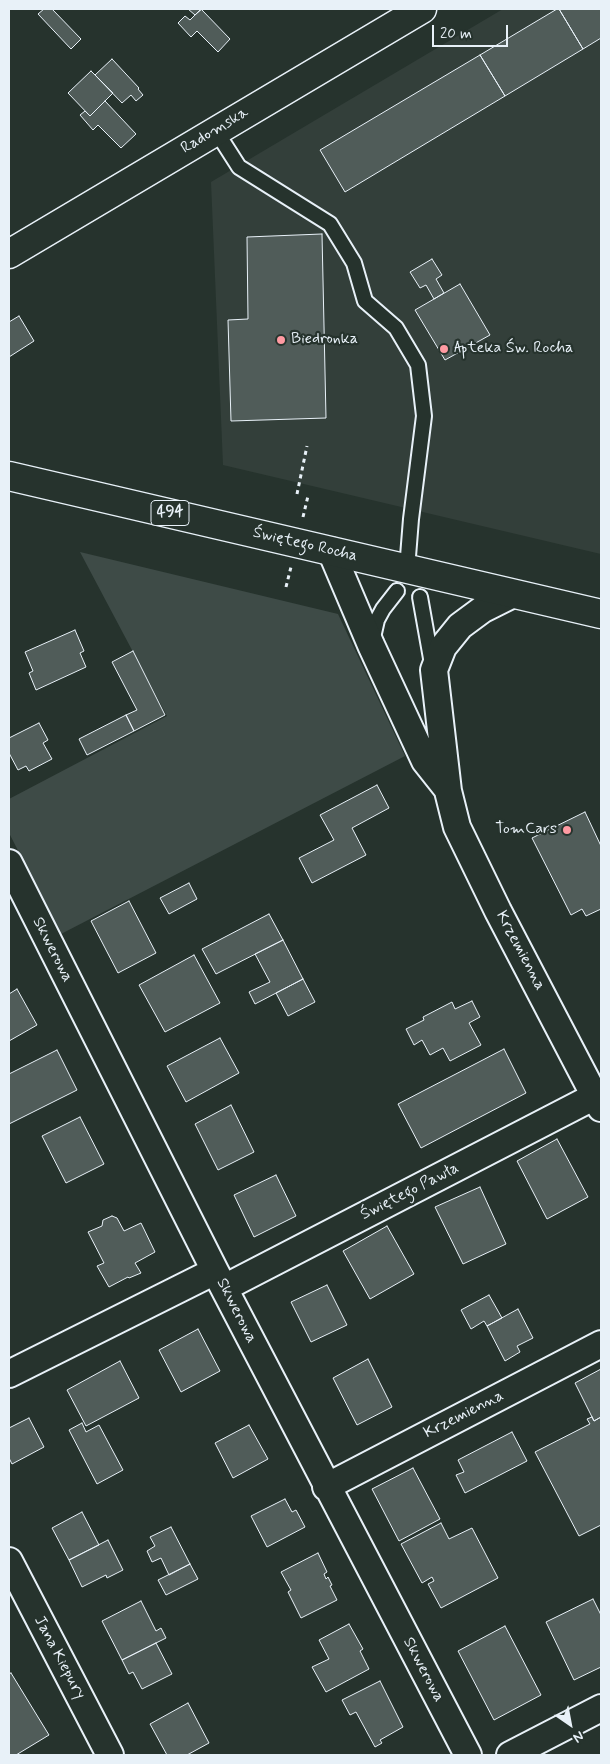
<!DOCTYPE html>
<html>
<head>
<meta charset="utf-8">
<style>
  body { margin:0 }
  #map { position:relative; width:610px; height:1764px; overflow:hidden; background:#26332d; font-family:Mynerve,sans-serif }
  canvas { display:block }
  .frame { position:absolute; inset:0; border:10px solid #e8f1f8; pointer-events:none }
  .north { position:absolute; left:545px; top:1699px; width:50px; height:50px; -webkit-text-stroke:4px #26332d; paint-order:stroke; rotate:147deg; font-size:14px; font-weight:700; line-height:20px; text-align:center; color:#e8f1f8 }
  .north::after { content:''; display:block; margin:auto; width:18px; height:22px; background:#e8f1f8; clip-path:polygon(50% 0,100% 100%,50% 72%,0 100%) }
  .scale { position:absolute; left:432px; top:25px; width:76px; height:22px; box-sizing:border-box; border:2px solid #e8f1f8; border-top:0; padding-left:6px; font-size:15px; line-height:18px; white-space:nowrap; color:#e8f1f8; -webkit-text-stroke:4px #26332d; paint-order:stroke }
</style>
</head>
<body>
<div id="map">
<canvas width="610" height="1764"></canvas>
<div class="frame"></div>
<div class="north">N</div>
<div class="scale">20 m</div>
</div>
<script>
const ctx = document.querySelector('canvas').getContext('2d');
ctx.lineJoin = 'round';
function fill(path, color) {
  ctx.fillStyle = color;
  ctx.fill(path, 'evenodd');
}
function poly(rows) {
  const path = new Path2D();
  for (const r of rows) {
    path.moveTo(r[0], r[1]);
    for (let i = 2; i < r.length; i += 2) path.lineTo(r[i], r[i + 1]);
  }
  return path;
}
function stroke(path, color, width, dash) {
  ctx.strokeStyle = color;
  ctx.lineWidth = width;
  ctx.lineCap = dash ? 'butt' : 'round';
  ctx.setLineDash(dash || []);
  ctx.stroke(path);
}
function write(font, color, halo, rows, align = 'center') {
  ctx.font = font + ' Mynerve,sans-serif';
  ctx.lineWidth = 4.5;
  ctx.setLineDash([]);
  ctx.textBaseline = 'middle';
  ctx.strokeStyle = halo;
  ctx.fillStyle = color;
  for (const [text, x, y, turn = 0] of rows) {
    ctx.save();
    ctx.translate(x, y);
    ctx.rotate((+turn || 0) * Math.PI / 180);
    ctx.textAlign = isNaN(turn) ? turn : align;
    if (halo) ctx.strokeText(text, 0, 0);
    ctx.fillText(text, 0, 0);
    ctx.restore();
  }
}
fill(poly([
  [503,9,601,9,601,554,223,465,211,182]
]), '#333f3a');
fill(poly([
  [80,552,338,614,405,756,61,934,9,833,9,799,167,716]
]), '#3e4b47');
const building = poly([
  [44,9,52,9,81,39,71,49,38,14,44,9],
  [188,9,202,9,195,15,188,9],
  [201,9,230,39,218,52,197,31,191,37,178,23,185,16,190,20,201,9],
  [557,9,559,9,583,49,505,96,480,55,557,9],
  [559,9,601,9,601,38,583,49,559,9],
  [480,55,505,96,345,192,320,150,480,55],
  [112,59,139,88,138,89,143,95,136,101,131,95,122,103,95,75,112,59],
  [91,71,113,93,90,116,68,93,91,71],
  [105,101,136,134,121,148,98,125,93,130,80,115,85,111,90,116,105,101],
  [322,234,326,418,231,421,228,320,248,319,247,237,322,234],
  [432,259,442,275,436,279,444,293,434,299,426,285,420,288,410,272,432,259],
  [460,284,490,335,445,360,415,310,460,284],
  [19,316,34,341,9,357,9,322,19,316],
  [75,630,84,651,80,653,86,667,36,690,29,673,33,671,25,652,75,630],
  [133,651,165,715,134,731,126,715,137,710,112,662,133,651],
  [126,715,134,731,87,755,79,739,126,715],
  [39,723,48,740,43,743,52,759,29,771,26,766,18,770,9,753,9,738,39,723],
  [377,785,389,808,352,828,366,855,312,883,299,858,334,840,320,815,377,785],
  [585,812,601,846,601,909,586,916,582,909,571,915,532,838,585,812],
  [189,883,197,899,169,914,160,898,189,883],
  [129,901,156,953,118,973,91,921,129,901],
  [269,914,283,940,216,974,202,949,269,914],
  [283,940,303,979,255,1004,249,992,270,982,255,954,283,940],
  [194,955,220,1003,165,1032,139,985,194,955],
  [303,979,315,1002,288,1016,276,993,303,979],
  [17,989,37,1025,9,1041,9,994,17,989],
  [472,1001,480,1017,469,1023,481,1045,450,1061,443,1048,430,1055,422,1040,414,1045,406,1029,424,1020,423,1017,452,1002,455,1009,472,1001],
  [220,1038,239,1073,186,1102,167,1066,220,1038],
  [504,1049,526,1093,421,1148,398,1104,504,1049],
  [57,1050,77,1090,9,1124,9,1074,57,1050],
  [231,1105,254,1152,218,1170,195,1124,231,1105],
  [80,1117,104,1164,66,1183,42,1136,80,1117],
  [557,1139,588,1197,547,1219,517,1161,557,1139],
  [276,1175,296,1216,254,1237,234,1195,276,1175],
  [480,1187,506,1244,463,1264,435,1207,480,1187],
  [112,1216,117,1218,124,1231,141,1223,155,1252,135,1263,141,1273,129,1278,128,1277,109,1287,97,1266,104,1263,88,1232,102,1226,103,1220,112,1216],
  [387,1226,414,1274,370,1299,343,1251,387,1226],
  [327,1285,347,1325,311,1342,291,1302,327,1285],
  [489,1295,502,1318,487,1326,484,1321,471,1329,461,1310,489,1295],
  [518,1309,533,1338,517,1346,520,1352,505,1361,487,1326,518,1309],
  [198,1329,220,1371,181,1392,159,1350,198,1329],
  [368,1359,392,1407,357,1425,333,1378,368,1359],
  [120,1361,139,1398,86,1426,67,1390,120,1361],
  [601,1369,601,1417,594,1421,575,1383,601,1369],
  [592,1417,594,1421,601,1417,601,1525,579,1536,535,1452,590,1424,587,1419,592,1417],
  [29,1418,44,1447,12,1464,9,1458,9,1428,29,1418],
  [82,1423,86,1432,99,1425,123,1470,97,1484,69,1430,82,1423],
  [249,1425,268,1459,233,1478,215,1443,249,1425],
  [512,1432,527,1461,465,1493,456,1475,464,1472,458,1460,512,1432],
  [413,1468,440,1519,399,1541,372,1489,413,1468],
  [285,1499,292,1512,296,1510,305,1527,267,1547,251,1516,285,1499],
  [82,1512,99,1545,69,1560,52,1528,82,1512],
  [441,1523,449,1539,472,1528,498,1578,441,1608,428,1584,434,1581,432,1577,422,1583,401,1544,441,1523],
  [171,1527,190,1564,169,1575,161,1558,152,1562,147,1551,155,1546,150,1537,171,1527],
  [108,1540,123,1570,107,1578,106,1575,82,1587,69,1560,108,1540],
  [318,1553,327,1572,324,1574,326,1579,328,1577,332,1585,330,1586,337,1600,301,1618,288,1592,291,1590,281,1572,318,1553],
  [190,1564,198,1579,166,1595,158,1580,190,1564],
  [593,1599,601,1615,601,1667,574,1680,546,1622,593,1599],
  [141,1601,156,1631,161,1628,166,1638,122,1660,102,1621,141,1601],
  [349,1624,363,1649,360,1651,369,1669,326,1692,312,1667,329,1659,319,1640,349,1624],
  [505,1626,541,1695,494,1720,458,1651,505,1626],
  [156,1643,172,1674,142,1689,133,1672,129,1674,122,1660,156,1643],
  [11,1673,49,1735,16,1755,9,1755,9,1674,11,1673],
  [380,1681,403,1727,380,1740,382,1743,375,1747,356,1712,350,1715,342,1700,380,1681],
  [188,1703,209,1743,187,1755,167,1755,150,1724,188,1703]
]);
fill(building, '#505c59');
stroke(building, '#e8f1f8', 1);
const service = poly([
  [216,131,239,167,330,224,354,263,365,301,396,328,418,365,424,416,411,519,407,569],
  [420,597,432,664],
  [372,642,377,620,383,609,397,591]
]);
const minor = poly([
  [331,551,371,645,425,761,448,790],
  [513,594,483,609,460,626,443,647,434,670,448,791,457,827,498,911,601,1108],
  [9,863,215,1271,468,1755],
  [224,1288,601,1093],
  [9,1374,215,1271],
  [326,1487,601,1344],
  [9,1561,110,1755],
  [510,1755,601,1708]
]);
const tertiary = poly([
  [9,254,422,9]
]);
const primary = poly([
  [9,476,601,614]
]);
stroke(service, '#e8f1f8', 18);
stroke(minor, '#e8f1f8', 30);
stroke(tertiary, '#e8f1f8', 31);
stroke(primary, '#e8f1f8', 31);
stroke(poly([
  [297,494,307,446],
  [303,517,308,496],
  [286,587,291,567]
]), '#e8f1f8', 3, [4, 4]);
stroke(service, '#26332d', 14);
stroke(minor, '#26332d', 26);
stroke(tertiary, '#26332d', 28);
stroke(primary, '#26332d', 28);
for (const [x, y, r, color] of [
  [281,340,5,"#ff9aa2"],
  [444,349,5,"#ff9aa2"],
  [567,830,5,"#ff9aa2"]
]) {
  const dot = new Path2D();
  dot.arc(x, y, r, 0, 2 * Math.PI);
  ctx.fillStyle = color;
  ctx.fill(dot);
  stroke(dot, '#26332d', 2);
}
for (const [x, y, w] of [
  [170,513,38]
]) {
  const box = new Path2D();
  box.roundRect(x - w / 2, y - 12.5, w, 25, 4);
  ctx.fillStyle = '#26332d';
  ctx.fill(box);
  stroke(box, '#e8f1f8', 1);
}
write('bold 15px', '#e8f1f8', null, [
  ["494",170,513]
]);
write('16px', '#e8f1f8', '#26332d', [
  ["Radomska",215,131,-31],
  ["Świętego Rocha",305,545,13],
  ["Skwerowa",52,950,63],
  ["Krzemienna",520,951,62],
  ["Świętego Pawła",410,1192,-27],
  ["Skwerowa",236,1311,63],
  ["Krzemienna",464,1415,-27],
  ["Jana Kiepury",59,1658,62],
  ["Skwerowa",423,1670,62]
]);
write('16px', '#e8f1f8', '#26332d', [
  ["Biedronka",291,340],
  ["Apteka Św. Rocha",454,349],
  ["TomCars",557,830,"right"]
], 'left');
</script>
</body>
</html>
